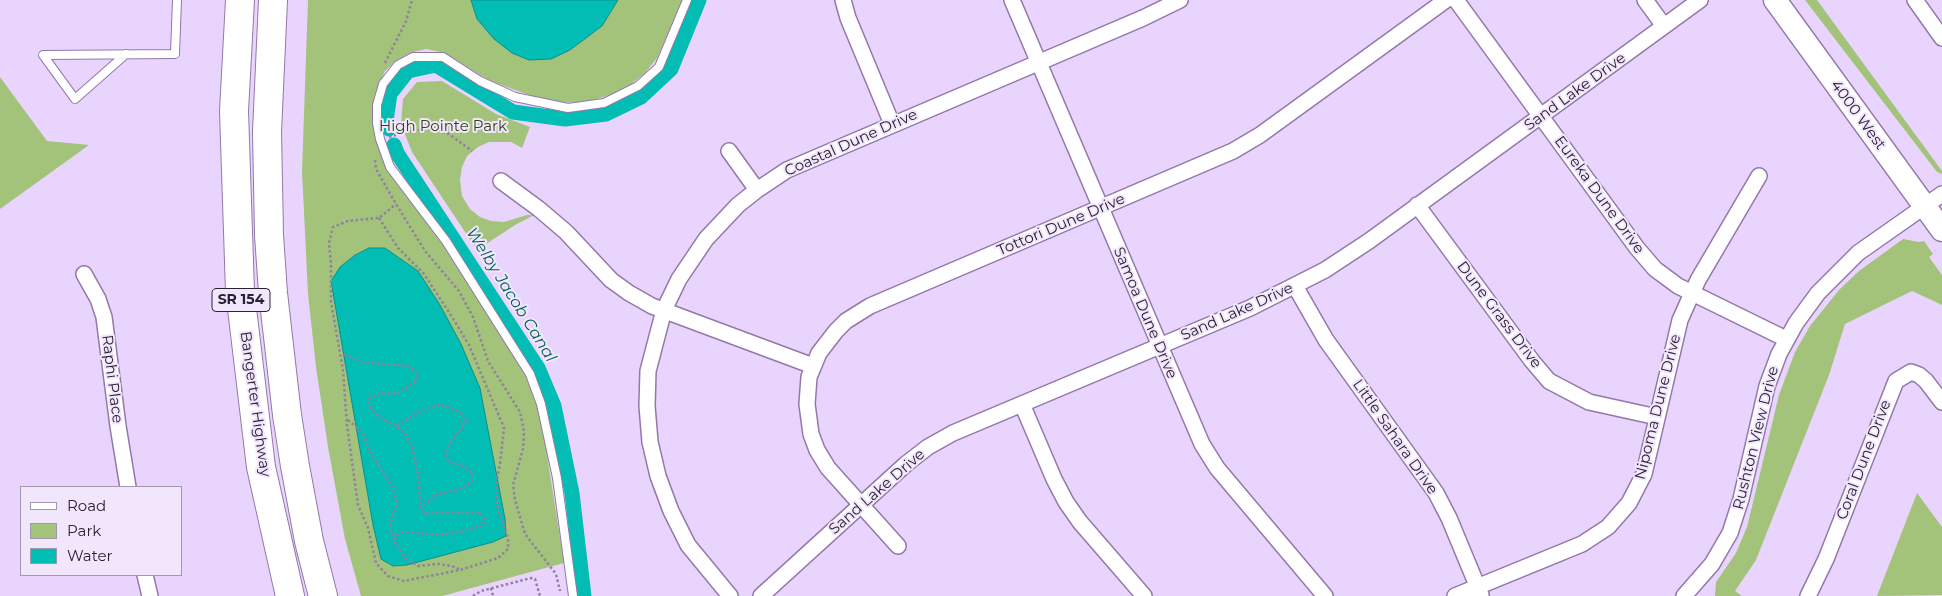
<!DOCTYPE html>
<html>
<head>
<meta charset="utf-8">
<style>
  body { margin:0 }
  #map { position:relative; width:1942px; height:596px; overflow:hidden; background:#e9d4fe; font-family:Montserrat,sans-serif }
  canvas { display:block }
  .legend { position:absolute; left:20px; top:486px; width:162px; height:90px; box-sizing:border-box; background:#f1e6fc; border:1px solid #a298ac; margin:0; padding:6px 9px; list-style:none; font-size:15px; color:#2c2235 }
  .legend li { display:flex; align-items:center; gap:10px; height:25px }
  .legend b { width:25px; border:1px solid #a298ac }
</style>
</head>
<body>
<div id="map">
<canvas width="1942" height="596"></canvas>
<ul class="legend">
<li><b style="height:6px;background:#fff"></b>Road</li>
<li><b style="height:14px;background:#a3c37a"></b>Park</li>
<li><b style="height:14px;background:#01bdb3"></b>Water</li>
</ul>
</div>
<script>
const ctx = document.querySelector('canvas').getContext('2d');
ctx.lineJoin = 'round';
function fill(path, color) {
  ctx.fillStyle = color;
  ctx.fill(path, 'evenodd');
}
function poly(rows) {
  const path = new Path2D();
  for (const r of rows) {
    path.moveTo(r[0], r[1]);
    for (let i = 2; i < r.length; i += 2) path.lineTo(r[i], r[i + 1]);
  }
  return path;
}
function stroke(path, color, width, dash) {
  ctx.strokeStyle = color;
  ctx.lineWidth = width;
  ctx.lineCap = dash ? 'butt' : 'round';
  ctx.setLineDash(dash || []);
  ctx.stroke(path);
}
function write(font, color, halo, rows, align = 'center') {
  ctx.font = font + ' Montserrat,sans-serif';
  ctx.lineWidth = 4;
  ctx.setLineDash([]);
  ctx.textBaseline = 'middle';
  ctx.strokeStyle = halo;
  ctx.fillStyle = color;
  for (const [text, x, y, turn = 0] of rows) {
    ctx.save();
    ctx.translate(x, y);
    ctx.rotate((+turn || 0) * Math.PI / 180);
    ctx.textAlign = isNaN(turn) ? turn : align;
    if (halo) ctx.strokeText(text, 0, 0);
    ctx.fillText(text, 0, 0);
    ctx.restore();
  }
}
fill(poly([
  [308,0,683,0,657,58,645,73,631,84,610,95,584,103,560,102,535,97,490,81,446,53,426,49,409,53,397,60,385,71,374,97,373,114,377,142,386,165,442,242,525,373,534,394,543,430,564,563,442,596,361,596,345,539,328,447,316,367,308,294,302,171],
  [1805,0,1817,0,1942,171,1942,174,1937,172],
  [0,77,47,141,89,145,0,209],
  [442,81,496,114,530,127,522,148,511,142,489,142,478,147,467,156,462,167,460,180,462,196,470,209,480,217,491,221,504,222,527,215,534,215,515,225,477,250,412,152,401,124,403,99,417,82],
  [1903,239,1919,242,1924,241,1933,254,1929,257,1942,275,1942,305,1912,291,1845,324,1829,375,1756,560,1735,591,1742,596,1715,596,1716,582,1736,553,1747,527,1779,395,1795,352,1810,326,1839,290,1859,271],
  [1917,493,1942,527,1942,595,1877,596]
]), '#a3c37a');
const water = poly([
  [471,0,618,0,602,26,570,50,551,59,529,60,512,53,494,39,477,19,471,0],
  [369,248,385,248,418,271,440,305,461,344,480,388,505,519,506,536,493,542,407,565,393,566,381,559,373,525,331,281,340,267,355,255,369,248]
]);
fill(water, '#01bdb3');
stroke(water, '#0e8e8d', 1);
stroke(poly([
  [389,129,386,121,390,94,408,71,436,65,513,112,565,119,606,114,641,97,671,69,699,0],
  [394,145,397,153,538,368,554,406,572,493,584,596]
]), '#01bdb3', 15);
const service = poly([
  [126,54,75,99,43,55,175,54,177,0],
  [573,596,557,478,541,404,530,374,446,241,390,167,380,139,377,123,377,105,383,84,398,65,413,57,443,57,480,81,515,97,568,108,604,103,638,86,659,67,687,0]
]);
const minor = poly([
  [843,0,848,18,892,124],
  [1012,0,1202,444,1217,468,1325,596],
  [1456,0,1637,248,1655,269,1678,286,1786,339],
  [1645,0,1664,26],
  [1915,0,1942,38],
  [729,151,757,190],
  [501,181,539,209,566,232,611,280,629,293,652,306,813,366],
  [1417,205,1532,361,1549,381,1589,402,1657,417],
  [84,274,98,299,104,317,118,426,128,487],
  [1295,286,1326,340,1436,493,1449,518,1481,595],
  [1022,404,1054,479,1066,502,1080,522,1144,596],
  [898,546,828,468,817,450,811,434,807,404,809,377,819,353,836,331,846,321,870,306,1233,151,1260,135,1446,0],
  [145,575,150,596],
  [730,596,688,545,671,511,658,476,650,442,647,406,648,371,664,310,679,279,706,239,738,205,757,190,787,170,1143,18,1180,0],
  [761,596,906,464,928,447,953,433,1250,308,1325,270,1369,241,1700,0],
  [1455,596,1582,544,1608,527,1629,503,1644,474,1680,320,1698,280,1759,176],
  [1684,596,1712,564,1730,533,1741,499,1767,386,1779,354,1796,323,1818,293,1858,253,1942,194],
  [1808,596,1826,559,1896,381,1911,372,1919,375,1926,381,1942,402]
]);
const secondary = poly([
  [1775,0,1942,230]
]);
const motorway = poly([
  [240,0,234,111,240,292,261,467,290,596],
  [273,0,267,132,269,235,273,293,287,415,295,466,309,541,323,596]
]);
stroke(service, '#9279a9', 10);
stroke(minor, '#9279a9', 18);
stroke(secondary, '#9279a9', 25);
stroke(motorway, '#9279a9', 30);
stroke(poly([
  [385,63,406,21,412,0],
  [389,137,405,132,433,128,449,134,472,151],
  [375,160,376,169,396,204,425,251,459,291,473,317,488,361,520,412,524,431,523,449,513,485,515,500,525,534,556,574,560,591],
  [379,218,398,248,424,274,454,320,469,345,504,428,500,464,496,485,498,510,508,538,508,549,498,558,460,570,404,581,388,576,376,563,368,528,358,505,347,425,343,370,331,302,331,264,329,243,333,227,348,221,379,218,396,204],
  [344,354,362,362,407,366,416,372,417,379,410,386,398,393,377,394,369,398,369,404,373,411,379,417,394,424,406,435,413,450,418,474,421,507,424,513,480,513,486,520,483,525,464,531,438,535,409,532,399,533,393,539,406,559,418,566,438,564,452,566,459,569],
  [348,420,362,432,372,455,393,488,397,503,390,527,393,539],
  [397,426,424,409,440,405,459,411,466,421,449,445,446,454,449,461,467,468,473,475,472,482,459,489,436,495,421,507],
  [491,588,493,596],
  [473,596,481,591,531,578,535,579,540,596]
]), '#9181a0', 2.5, [2.5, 2.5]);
stroke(service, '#fff', 8);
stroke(minor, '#fff', 15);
stroke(secondary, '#fff', 22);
stroke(motorway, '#fff', 28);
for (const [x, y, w] of [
  [241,300,58]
]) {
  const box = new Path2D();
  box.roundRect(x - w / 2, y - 11.5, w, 23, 4);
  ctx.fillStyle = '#f1e6fc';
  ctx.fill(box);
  stroke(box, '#2c2235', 1);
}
write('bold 14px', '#2c2235', null, [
  ["SR 154",241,300]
]);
write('15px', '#2c2235', '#f1e6fc', [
  ["Sand Lake Drive",1575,92,-36],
  ["4000 West",1858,115,54],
  ["Coastal Dune Drive",851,143,-24],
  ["Eureka Dune Drive",1599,195,54],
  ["Tottori Dune Drive",1061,225,-23],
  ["Sand Lake Drive",1237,312,-24],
  ["Samoa Dune Drive",1145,313,67],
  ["Dune Grass Drive",1499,315,53],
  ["Raphi Place",112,379,83],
  ["Bangerter Highway",255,404,82],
  ["Nipoma Dune Drive",1658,407,-76],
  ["Little Sahara Drive",1395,437,55],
  ["Rushton View Drive",1756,438,-76],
  ["Coral Dune Drive",1864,460,-69],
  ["Sand Lake Drive",877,492,-41]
]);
write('15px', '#324415', '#f1e6fc', [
  ["High Pointe Park",443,127]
]);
write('italic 16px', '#015d57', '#f1e6fc', [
  ["Welby Jacob Canal",511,295,58]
]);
</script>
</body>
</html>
